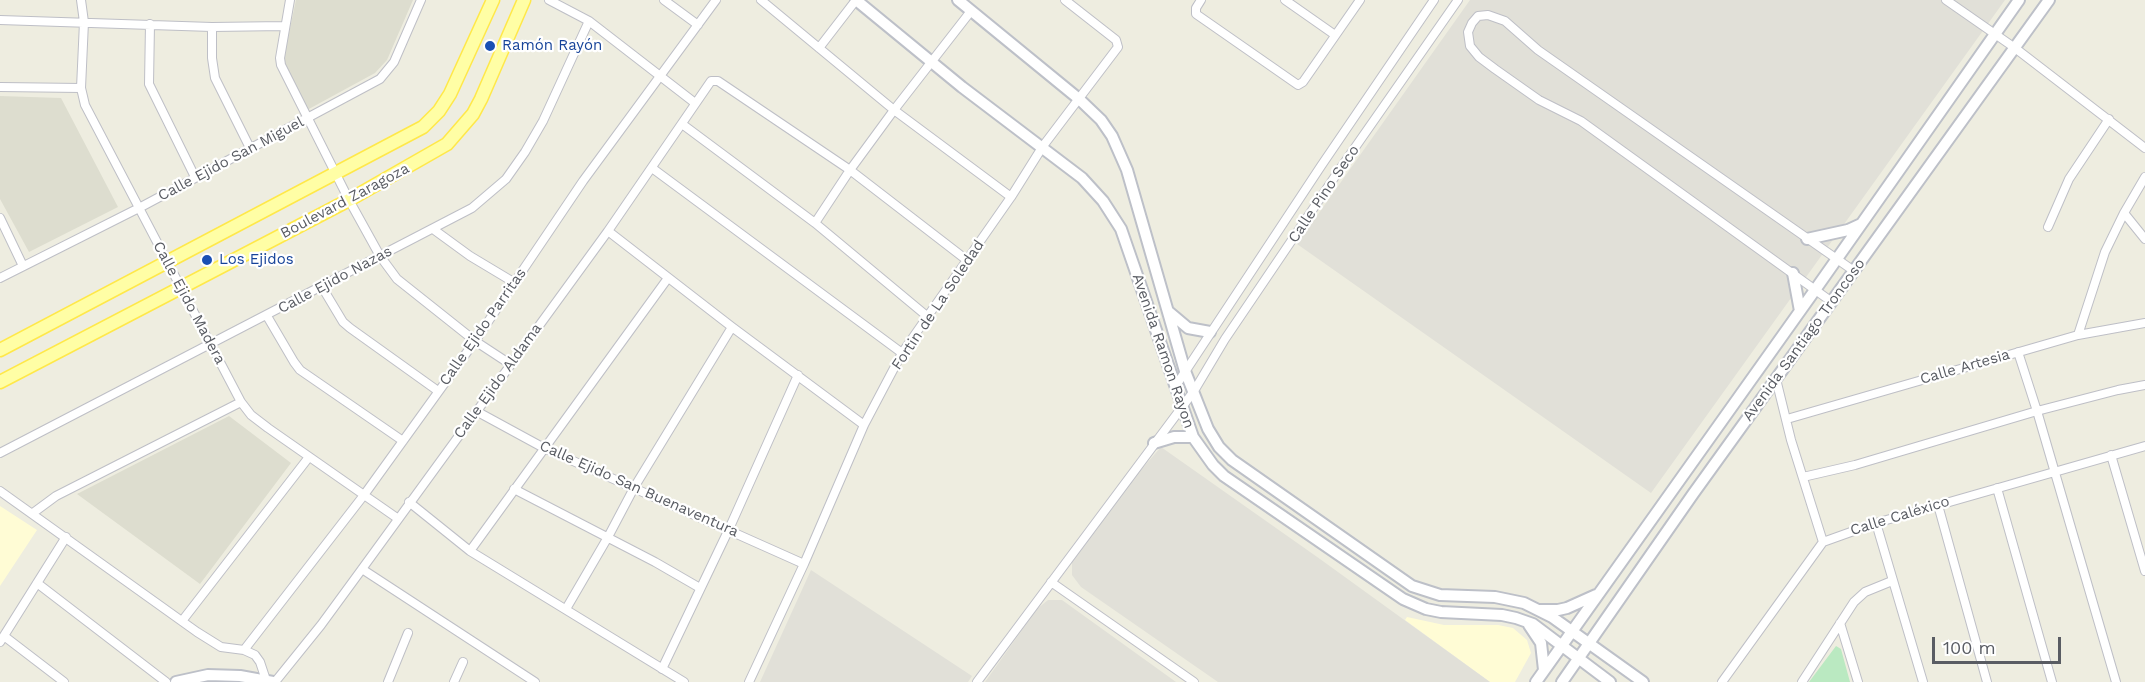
<!DOCTYPE html>
<html>
<head>
<meta charset="utf-8">
<style>
  body { margin:0 }
  #map { position:relative; width:2145px; height:682px; overflow:hidden; background:#eeede0; font-family:"Work Sans",sans-serif }
  canvas { display:block }
  .scale { position:absolute; left:1932px; top:637px; width:129px; height:27px; box-sizing:border-box; border:3px solid #595c63; border-top:0; padding-left:8px; font-size:18px; line-height:21px; white-space:nowrap; color:#595c63; -webkit-text-stroke:4px #fff; paint-order:stroke }
</style>
</head>
<body>
<div id="map">
<canvas width="2145" height="682"></canvas>
<div class="scale">100 m</div>
</div>
<script>
const ctx = document.querySelector('canvas').getContext('2d');
ctx.lineJoin = 'round';
function fill(path, color) {
  ctx.fillStyle = color;
  ctx.fill(path, 'evenodd');
}
function poly(rows) {
  const path = new Path2D();
  for (const r of rows) {
    path.moveTo(r[0], r[1]);
    for (let i = 2; i < r.length; i += 2) path.lineTo(r[i], r[i + 1]);
  }
  return path;
}
function stroke(path, color, width, dash) {
  ctx.strokeStyle = color;
  ctx.lineWidth = width;
  ctx.lineCap = dash ? 'butt' : 'round';
  ctx.setLineDash(dash || []);
  ctx.stroke(path);
}
function write(font, color, halo, rows, align = 'center') {
  ctx.font = font + ' "Work Sans",sans-serif';
  ctx.lineWidth = 4.5;
  ctx.setLineDash([]);
  ctx.textBaseline = 'middle';
  ctx.strokeStyle = halo;
  ctx.fillStyle = color;
  for (const [text, x, y, turn = 0] of rows) {
    ctx.save();
    ctx.translate(x, y);
    ctx.rotate((+turn || 0) * Math.PI / 180);
    ctx.textAlign = isNaN(turn) ? turn : align;
    if (halo) ctx.strokeText(text, 0, 0);
    ctx.fillText(text, 0, 0);
    ctx.restore();
  }
}
fill(poly([
  [0,506,37,530,0,586],
  [1407,617,1444,625,1498,625,1513,628,1527,640,1531,653,1515,682,1490,682,1405,620]
]), '#fffcd5');
fill(poly([
  [1470,0,2005,0,1651,493,1297,244],
  [1161,447,1320,559,1490,682,1218,682,1081,587,1072,575,1072,562,1132,480],
  [811,570,972,676,968,682,760,682],
  [1048,600,1062,600,1176,682,985,682,1037,609]
]), '#e1e0d8');
fill(poly([
  [296,0,413,0,387,60,375,73,307,110,283,61],
  [0,96,61,98,118,207,29,252,0,199],
  [229,416,291,463,200,584,77,494]
]), '#ddddcf');
fill(poly([
  [1836,646,1841,649,1850,682,1809,682]
]), '#bae9c1');
const street = poly([
  [81,0,84,22,81,88,85,105,241,402,251,415,268,428,397,518],
  [290,0,280,58,281,65,349,200,380,256,397,279,475,341,510,364],
  [549,0,589,21,695,103],
  [664,0,698,25],
  [761,0,894,110,1011,197],
  [1201,0,1196,8,1196,14,1298,85,1303,82,1360,0],
  [1285,0,1335,35],
  [1946,0,2015,48,2145,148],
  [0,20,212,27,284,26],
  [150,24,149,84,195,177],
  [212,27,212,58,215,78,250,148],
  [819,48,856,0],
  [0,87,81,88],
  [682,124,815,223,928,317],
  [652,168,902,353],
  [2124,213,2145,239],
  [0,218,23,266],
  [815,223,850,170,894,110,971,11],
  [2048,227,2069,179,2109,119],
  [433,229,470,256,515,283],
  [608,231,732,327,864,425],
  [0,278,139,208,380,79,394,62,421,0],
  [322,287,343,322,350,328,438,391],
  [1832,302,1581,121,1539,100,1495,69,1479,57,1470,46,1468,32,1472,23,1478,16,1488,15,1505,21,1538,50,1854,271],
  [267,316,294,362,300,370,403,441],
  [2078,335,2105,252,2124,213,2145,177],
  [2018,352,2037,411,2116,682],
  [1776,379,1791,440,1823,542],
  [1175,387,1321,166,1434,0],
  [476,411,544,448,804,564],
  [1787,419,2078,335,2145,323],
  [0,453,472,208,506,179,525,152,543,121,589,21],
  [2111,455,2145,571],
  [1803,477,1855,465,2037,411,2118,390,2145,385],
  [1997,488,2052,682],
  [514,489,655,562,700,588],
  [0,491,197,632,221,647,244,650,255,655,260,662,266,680],
  [409,502,470,551,684,682],
  [1938,505,1987,682],
  [33,513,56,496,241,402],
  [1876,523,1923,682],
  [470,551,668,278],
  [362,569,535,682],
  [1051,582,1194,682],
  [37,583,166,682],
  [566,609,608,537,635,486,732,327],
  [182,621,309,457],
  [1840,623,1858,682],
  [4,636,64,682],
  [0,642,66,537],
  [244,650,364,495,475,341,583,181,716,0],
  [662,669,729,529,798,375],
  [275,682,321,625,362,569,608,231,711,81,718,81,850,170,968,261],
  [388,682,408,633],
  [454,682,463,662],
  [749,682,804,564,864,425,902,353,1011,197,1043,146,1118,47,1116,40,1065,0],
  [977,682,1194,391,1225,339,1340,169,1458,0],
  [1722,682,1823,542,1876,523,2145,446],
  [1802,682,1854,602,1865,592,1892,581]
]);
const secondary = poly([
  [856,0,962,87,1082,178,1103,201,1121,229,1193,437,1213,465,1224,476,1403,599,1426,609,1441,612,1502,615,1516,618,1533,624,1610,682],
  [958,0,1079,99,1101,120,1112,136,1127,170,1185,371,1208,429,1219,447,1232,460,1412,586,1440,595,1495,597,1524,603,1552,617,1643,682],
  [1807,239,1848,230,1861,224],
  [1793,273,1800,311],
  [1169,312,1188,328,1210,332],
  [1154,443,1174,437,1193,437],
  [1540,610,1558,610,1567,608,1596,595],
  [1529,625,1541,643,1544,670],
  [176,682,208,675,240,676,273,682],
  [1536,682,1815,290,2019,0],
  [1562,682,1693,494,2049,0]
]);
const primary = poly([
  [0,350,423,127,439,111,450,94,493,0],
  [0,382,349,200,447,144,473,114,481,99,524,0]
]);
stroke(street, '#bebfc6', 10);
stroke(secondary, '#bdc0c8', 14);
stroke(primary, '#ffe849', 15);
stroke(street, '#fff', 8);
stroke(secondary, '#fff', 10);
stroke(primary, '#fffea5', 12);
for (const [x, y, r, color] of [
  [490,46,6,"#1a4fb4"],
  [207,260,6,"#1a4fb4"]
]) {
  const dot = new Path2D();
  dot.arc(x, y, r, 0, 2 * Math.PI);
  ctx.fillStyle = color;
  ctx.fill(dot);
  stroke(dot, '#fff', 2);
}
write('15px', '#164399', '#fff', [
  ["Ramón Rayón",502,46],
  ["Los Ejidos",219,260]
], 'left');
write('15px', '#595c63', '#fff', [
  ["Calle Ejido San Miguel",231,159,-28],
  ["Calle Pino Seco",1324,194,-56],
  ["Boulevard Zaragoza",345,201,-28],
  ["Calle Ejido Nazas",335,280,-28],
  ["Calle Ejido Madera",189,303,62],
  ["Fortin de La Soledad",938,305,-56],
  ["Calle Ejido Parritas",483,327,-55],
  ["Avenida Santiago Troncoso",1804,340,-54],
  ["Avenida Ramon Rayon",1163,351,71],
  ["Calle Artesia",1965,367,-16],
  ["Calle Ejido Aldama",498,381,-54],
  ["Calle Ejido San Buenaventura",639,489,24],
  ["Calle Caléxico",1900,516,-17]
]);
</script>
</body>
</html>
